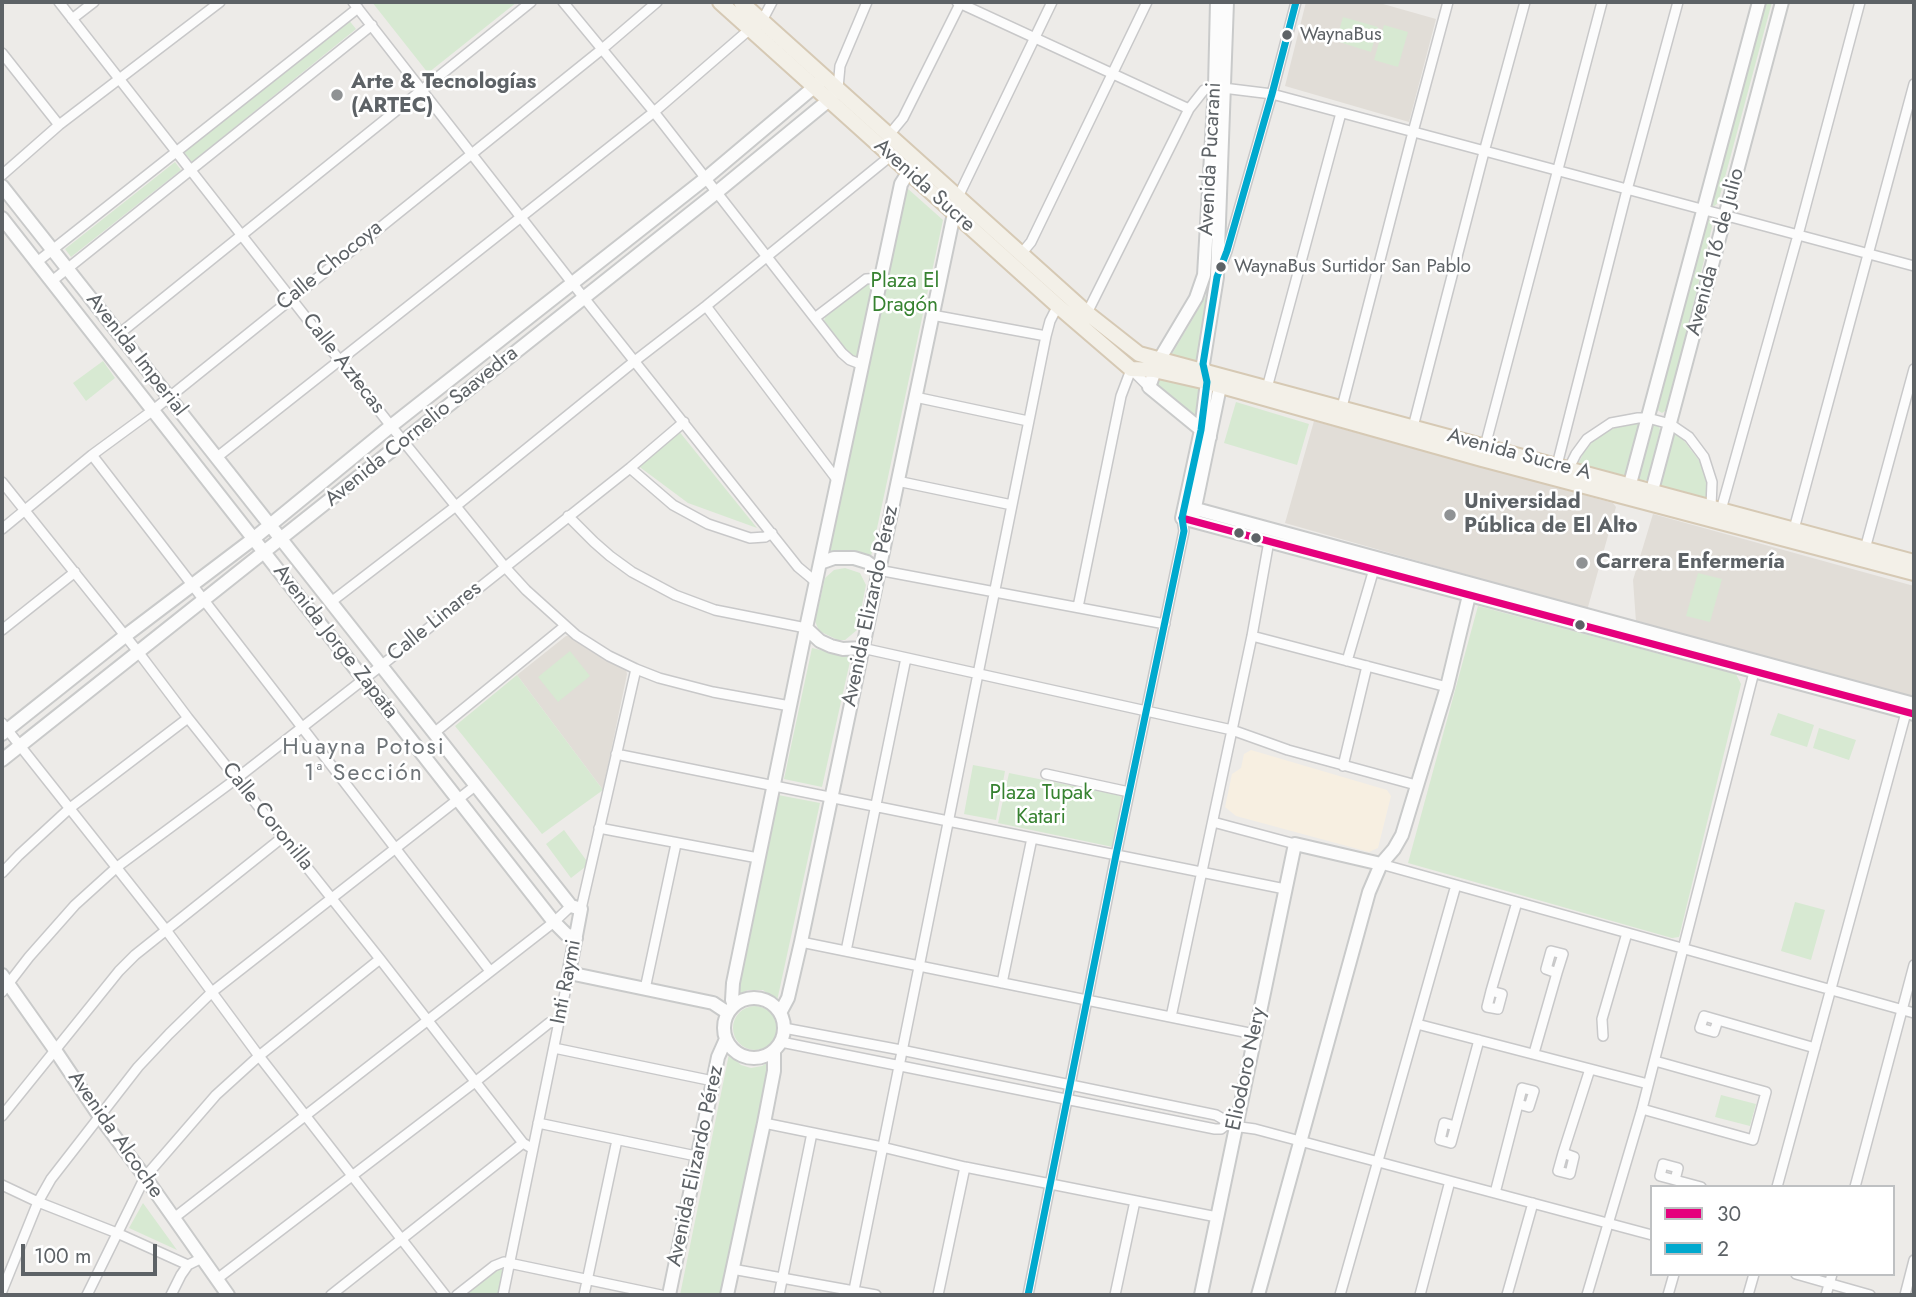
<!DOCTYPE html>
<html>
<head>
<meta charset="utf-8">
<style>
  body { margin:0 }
  #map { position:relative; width:1916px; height:1297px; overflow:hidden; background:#edebe8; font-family:Jost,sans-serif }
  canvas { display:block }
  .frame { position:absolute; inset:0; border:4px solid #5d6266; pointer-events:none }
  .legend { position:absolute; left:1650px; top:1185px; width:245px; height:91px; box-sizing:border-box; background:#fff; border:2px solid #bec0c2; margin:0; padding:9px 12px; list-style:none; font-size:21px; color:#5d6266 }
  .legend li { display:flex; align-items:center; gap:14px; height:35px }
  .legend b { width:35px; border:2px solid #bec0c2 }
  .scale { position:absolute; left:21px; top:1244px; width:136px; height:32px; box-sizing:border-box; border:4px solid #5d6266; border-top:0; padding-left:9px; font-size:21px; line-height:24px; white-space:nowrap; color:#5d6266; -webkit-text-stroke:5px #fff; paint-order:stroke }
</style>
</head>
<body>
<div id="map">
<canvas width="1916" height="1297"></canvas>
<div class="frame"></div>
<ul class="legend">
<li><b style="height:9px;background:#e5007d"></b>30</li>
<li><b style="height:9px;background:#00a9ce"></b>2</li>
</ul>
<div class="scale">100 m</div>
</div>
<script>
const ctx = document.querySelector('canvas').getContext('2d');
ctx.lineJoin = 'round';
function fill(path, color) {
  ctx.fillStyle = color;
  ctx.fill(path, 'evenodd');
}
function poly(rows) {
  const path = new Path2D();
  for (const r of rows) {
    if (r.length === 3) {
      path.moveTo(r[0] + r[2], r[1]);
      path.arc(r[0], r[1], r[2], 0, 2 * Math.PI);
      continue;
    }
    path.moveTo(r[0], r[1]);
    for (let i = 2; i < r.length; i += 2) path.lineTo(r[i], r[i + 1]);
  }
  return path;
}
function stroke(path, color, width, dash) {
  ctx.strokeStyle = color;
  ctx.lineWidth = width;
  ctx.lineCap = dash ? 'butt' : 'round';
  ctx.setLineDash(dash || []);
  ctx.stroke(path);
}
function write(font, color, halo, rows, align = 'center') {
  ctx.font = font + ' Jost,sans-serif';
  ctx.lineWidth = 5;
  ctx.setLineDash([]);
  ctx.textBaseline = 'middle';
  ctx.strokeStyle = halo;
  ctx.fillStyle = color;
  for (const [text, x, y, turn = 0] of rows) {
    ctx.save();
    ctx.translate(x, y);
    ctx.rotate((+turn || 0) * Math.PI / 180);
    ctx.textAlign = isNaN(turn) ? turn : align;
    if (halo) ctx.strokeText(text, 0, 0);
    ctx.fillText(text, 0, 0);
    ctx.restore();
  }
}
fill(poly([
  [1251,750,1387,790,1391,796,1378,848,1369,852,1236,816,1225,807,1232,774,1241,768,1244,754]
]), '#f7efe1');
fill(poly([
  [1306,2,1376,2,1436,19,1409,122,1285,86],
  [1314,421,1613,503,1616,507,1588,607,1583,608,1285,523],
  [1653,514,1914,586,1914,702,1636,622,1633,580],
  [566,636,574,636,579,642,626,669,627,674,603,790,517,675]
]), '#e1ddd7');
fill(poly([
  [372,2,517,2,428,73],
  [1761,2,1772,2,1718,203,1713,207,1709,205],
  [1343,17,1378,27,1371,52,1336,41],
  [348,19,356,29,192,162,184,152],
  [1384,25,1408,32,1398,67,1374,60],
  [175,162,181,170,71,257,65,249],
  [907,188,943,220,870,561,854,552,845,551,829,553,865,386,904,191],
  [1706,220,1710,220,1712,227,1668,409,1662,413,1656,409],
  [873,280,858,357,853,358,824,321,825,317],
  [1210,289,1212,290,1196,361,1193,362,1174,357,1172,354],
  [103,361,115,378,86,401,73,383],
  [1162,378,1200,387,1202,389,1200,416,1196,419,1156,386,1157,379],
  [1236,402,1309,424,1297,465,1224,443],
  [1638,421,1641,424,1628,476,1625,478,1580,467,1578,464,1584,452,1594,440,1606,432,1619,426],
  [1652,424,1656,424,1659,426,1660,430,1648,480,1642,481,1638,480,1637,477],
  [678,430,757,528,688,503,637,465],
  [1674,431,1682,438,1701,463,1707,476,1708,486,1707,500,1661,488,1658,485,1671,433],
  [845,568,860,573,866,585,857,630,845,640,838,640,819,631,815,621,825,578,834,570],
  [1698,573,1722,579,1710,622,1686,616],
  [1478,606,1736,674,1741,684,1679,937,1672,938,1408,863],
  [812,648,851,657,822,787,784,779],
  [570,651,590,676,558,702,538,677],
  [517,675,603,790,542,834,455,726],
  [1778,713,1814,725,1807,747,1770,735],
  [1819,728,1856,740,1849,760,1813,748],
  [973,765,1005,771,996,820,964,814],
  [1009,773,1123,796,1113,847,998,823],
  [778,795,820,803,777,1001,763,990,748,990,738,994],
  [564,830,589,864,571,878,546,844],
  [1795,902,1825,910,1811,960,1781,951],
  [755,1028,22],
  [729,1054,741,1065,751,1068,762,1066,770,1061,722,1295,680,1295],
  [1721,1095,1756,1104,1750,1126,1715,1117],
  [143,1203,177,1250,129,1228],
  [504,1264,498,1295,466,1295]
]), '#d7e9d2');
const street = poly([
  [59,2,391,426,505,567,526,590,576,635,609,656,636,669,659,678,713,692,790,706],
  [353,2,573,284,798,567,816,582],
  [563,2,654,112,842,353,850,360,863,365],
  [957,2,1189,109],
  [72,19,94,2],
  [2,53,59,125],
  [838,88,840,66,867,2],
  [889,135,903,118,961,2],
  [2,175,59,125,220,2],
  [958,197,1052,2],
  [1021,254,1031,242,1147,2],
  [37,262,358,8],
  [1220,269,1227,251,1272,94,1296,2],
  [52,281,372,25],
  [706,306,838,481],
  [1087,313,1189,109,1204,90,1215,87,1272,94,1914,266],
  [932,315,1046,336],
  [816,317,866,279,881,278],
  [119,334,531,2],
  [1131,369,1149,387],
  [1267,388,1341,113],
  [915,397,1028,421],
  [1342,407,1413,132,1448,2],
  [1413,427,1484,152,1525,2],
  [1484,450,1602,2],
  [92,455,490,971],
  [216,458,654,112,750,29,762,21,772,2],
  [1557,465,1627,190,1678,2],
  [630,468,673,505,708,524,750,538,765,537,772,533],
  [1569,468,1576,454,1587,439,1611,423,1638,418,1648,418,1670,424,1689,437,1704,457,1712,482,1711,507],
  [897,481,1012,505],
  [2,482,139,653,188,718,380,959,523,1143,533,1149],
  [1721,510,1798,235,1860,2],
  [568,516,594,542,610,556,632,572,675,595,715,610,806,628],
  [2,529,92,455,152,411,601,50,657,2],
  [1794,529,1914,84],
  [1865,549,1914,369],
  [878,570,1165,624],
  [331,602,456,506,636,360,706,306,893,154],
  [1078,607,1121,396,1132,367],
  [2,630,75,572],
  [1252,636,1447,687],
  [862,648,1232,730,1288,750,1416,785],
  [1347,661,1374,569],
  [2,723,166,930,259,1056,445,1295],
  [434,733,565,626],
  [616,754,1285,889],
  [1343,766,1367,666],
  [1046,774,1129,792],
  [1213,822,1295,844],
  [599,828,758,858],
  [1381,864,1914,1013],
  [2,873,19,855,70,808,188,718],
  [581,909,636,669],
  [801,942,1254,1034],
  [846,951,906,658],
  [1002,983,1032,838],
  [645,989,676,844],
  [1491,991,1502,994,1498,1009,1487,1007,1491,991,1517,902],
  [2,992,29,957,75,905,117,867,236,779,382,665,630,468,684,422],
  [1171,1017,1252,636,1269,541],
  [1718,1020,1714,1032,1700,1028,1704,1016,1815,1048],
  [1417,1024,1648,1084],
  [784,1028,901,1050,1216,1115,1223,1119,1226,1125],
  [1603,1036,1602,1019,1627,933],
  [781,1042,1215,1129,1221,1129,1226,1125,1255,1129,1652,1235],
  [554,1048,713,1081],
  [1534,1053,1557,973,1563,954,1551,951,1546,969,1557,973],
  [1642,1109,1753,1140,1766,1092,1655,1061],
  [2,1116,119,971,135,955,283,837],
  [538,1123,696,1156],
  [764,1123,882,1147,965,1167,1217,1217],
  [1455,1126,1444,1123,1440,1140,1451,1143,1479,1040],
  [1563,1153,1574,1157,1570,1174,1558,1171,1563,1153,1590,1069],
  [1675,1180,1678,1168,1663,1164,1660,1176,1675,1180,1701,1187],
  [2,1185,38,1202,117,1233,188,1265,202,1258],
  [1777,1187,1907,709],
  [1855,1187,1914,965],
  [1495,1193,1518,1104,1522,1088,1534,1091,1529,1107,1518,1104],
  [174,1218,554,922,571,906],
  [732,1269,876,1295],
  [1796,1274,1870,1295],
  [217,1279,475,1082,549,1023,560,1021],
  [2,1291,38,1202,51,1179,138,1067,169,1034,212,992,475,786],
  [87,1295,145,1177,216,1095,259,1056,380,959],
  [171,1295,181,1275,188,1265],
  [331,1295,523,1143],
  [457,1295,494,1266,504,1262,661,1295],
  [503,1295,569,973],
  [584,1295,617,1140],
  [779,1295,812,1133],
  [853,1295,1046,336,1050,321,1054,313,1059,307],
  [938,1295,965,1167],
  [1028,1295,1116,855,1184,531,1182,518],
  [1115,1295,1135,1201],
  [1340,1295,1456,885],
  [1420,1295,1450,1181],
  [1507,1295,1533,1203],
  [1587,1295,1642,1109,1755,668],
  [1668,1295,1674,1274],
  [1748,1295,1754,1274],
  [1826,1295,1832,1274],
  [1905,1295,1914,1260]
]);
const secondary = poly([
  [1227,2,1217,277,1203,364,1207,382,1201,430,1182,518,1914,714],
  [2,186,571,906,581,909,569,973,713,1003,728,1013],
  [2,218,554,922,566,934,576,938],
  [1210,437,1149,387,1159,360,1196,298,1204,275,1215,87,1217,2],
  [1627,495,1759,2],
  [1650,498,1782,2],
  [1185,506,1914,704],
  [1193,517,1222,377],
  [820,563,834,558,854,558,867,562,878,570],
  [806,628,820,641,831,646,843,649,862,648],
  [2,734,125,636,253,539,391,426,706,178,820,82],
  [2,760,717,192,829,100,834,93],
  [2,975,55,1050,100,1117,145,1177,228,1295],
  [754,1028,30],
  [734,1005,732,1000,733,983,806,628,901,184,914,163],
  [780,1013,788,998,801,942,956,204],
  [669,1295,718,1057,726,1039],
  [727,1295,764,1123,774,1071,774,1051],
  [1201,1295,1295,844,1381,864],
  [1258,1295,1369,892,1381,864,1394,849,1402,835,1447,687,1471,587]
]);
const primary = poly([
  [720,2,1059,307,1131,369,1154,370,1207,382,1482,459,1914,573],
  [741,2,1087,313,1139,354,1914,562]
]);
stroke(street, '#c8c8c9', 12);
stroke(secondary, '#c9caca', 16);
stroke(primary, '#d6c9b4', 18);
stroke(street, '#fcfcfc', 9);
stroke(secondary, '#fcfcfc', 12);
stroke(primary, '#f3f0e8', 14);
stroke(poly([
  [1182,518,1914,714]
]), '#e5007d', 7);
stroke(poly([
  [1028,1295,1116,855,1184,531,1182,518,1201,430,1207,382,1203,364,1217,277,1227,251,1272,94,1296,2]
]), '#00a9ce', 7);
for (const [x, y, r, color] of [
  [1287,35,6,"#5d6266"],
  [337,95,7,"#8f9294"],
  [1221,267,6,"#5d6266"],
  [1450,515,7,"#8f9294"],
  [1239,533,6,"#5d6266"],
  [1256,538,6,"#5d6266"],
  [1582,563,7,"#8f9294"],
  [1580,625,6,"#5d6266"]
]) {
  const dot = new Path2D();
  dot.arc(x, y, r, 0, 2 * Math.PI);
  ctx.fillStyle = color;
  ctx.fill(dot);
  stroke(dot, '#fff', 2.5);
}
write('19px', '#5d6266', '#fff', [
  ["WaynaBus",1300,35],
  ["WaynaBus Surtidor San Pablo",1234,267]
], 'left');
write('bold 21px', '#5d6266', '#fff', [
  ["Arte & Tecnologías",351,83],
  ["(ARTEC)",351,107],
  ["Universidad",1464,503],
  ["Pública de El Alto",1464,527],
  ["Carrera Enfermería",1596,563]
], 'left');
write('21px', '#5d6266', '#fff', [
  ["Avenida Pucarani",1211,159,-87],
  ["Avenida Sucre",924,186,42],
  ["Avenida 16 de Julio",1716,252,-75],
  ["Calle Chocoya",330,266,-39],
  ["Avenida Imperial",136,355,52],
  ["Calle Aztecas",343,364,52],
  ["Avenida Cornelio Saavedra",422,427,-39],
  ["Avenida Sucre A",1519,455,15],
  ["Avenida Elizardo Pérez",871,606,-78],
  ["Calle Linares",435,622,-39],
  ["Avenida Jorge Zapata",335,642,52],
  ["Calle Coronilla",267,817,51],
  ["Inti Raymi",567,982,-79],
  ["Eliodoro Nery",1247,1069,-78],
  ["Avenida Alcoche",115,1135,55],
  ["Avenida Elizardo Pérez",696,1166,-78]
]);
write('21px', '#368230', '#fff', [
  ["Plaza El",905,282],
  ["Dragón",905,306],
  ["Plaza Tupak",1041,794],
  ["Katari",1041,818]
]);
ctx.letterSpacing = '2px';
write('23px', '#6e7478', '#fff', [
  ["Huayna Potosi",364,748],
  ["1ª Sección",364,774]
]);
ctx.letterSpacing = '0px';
</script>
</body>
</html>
